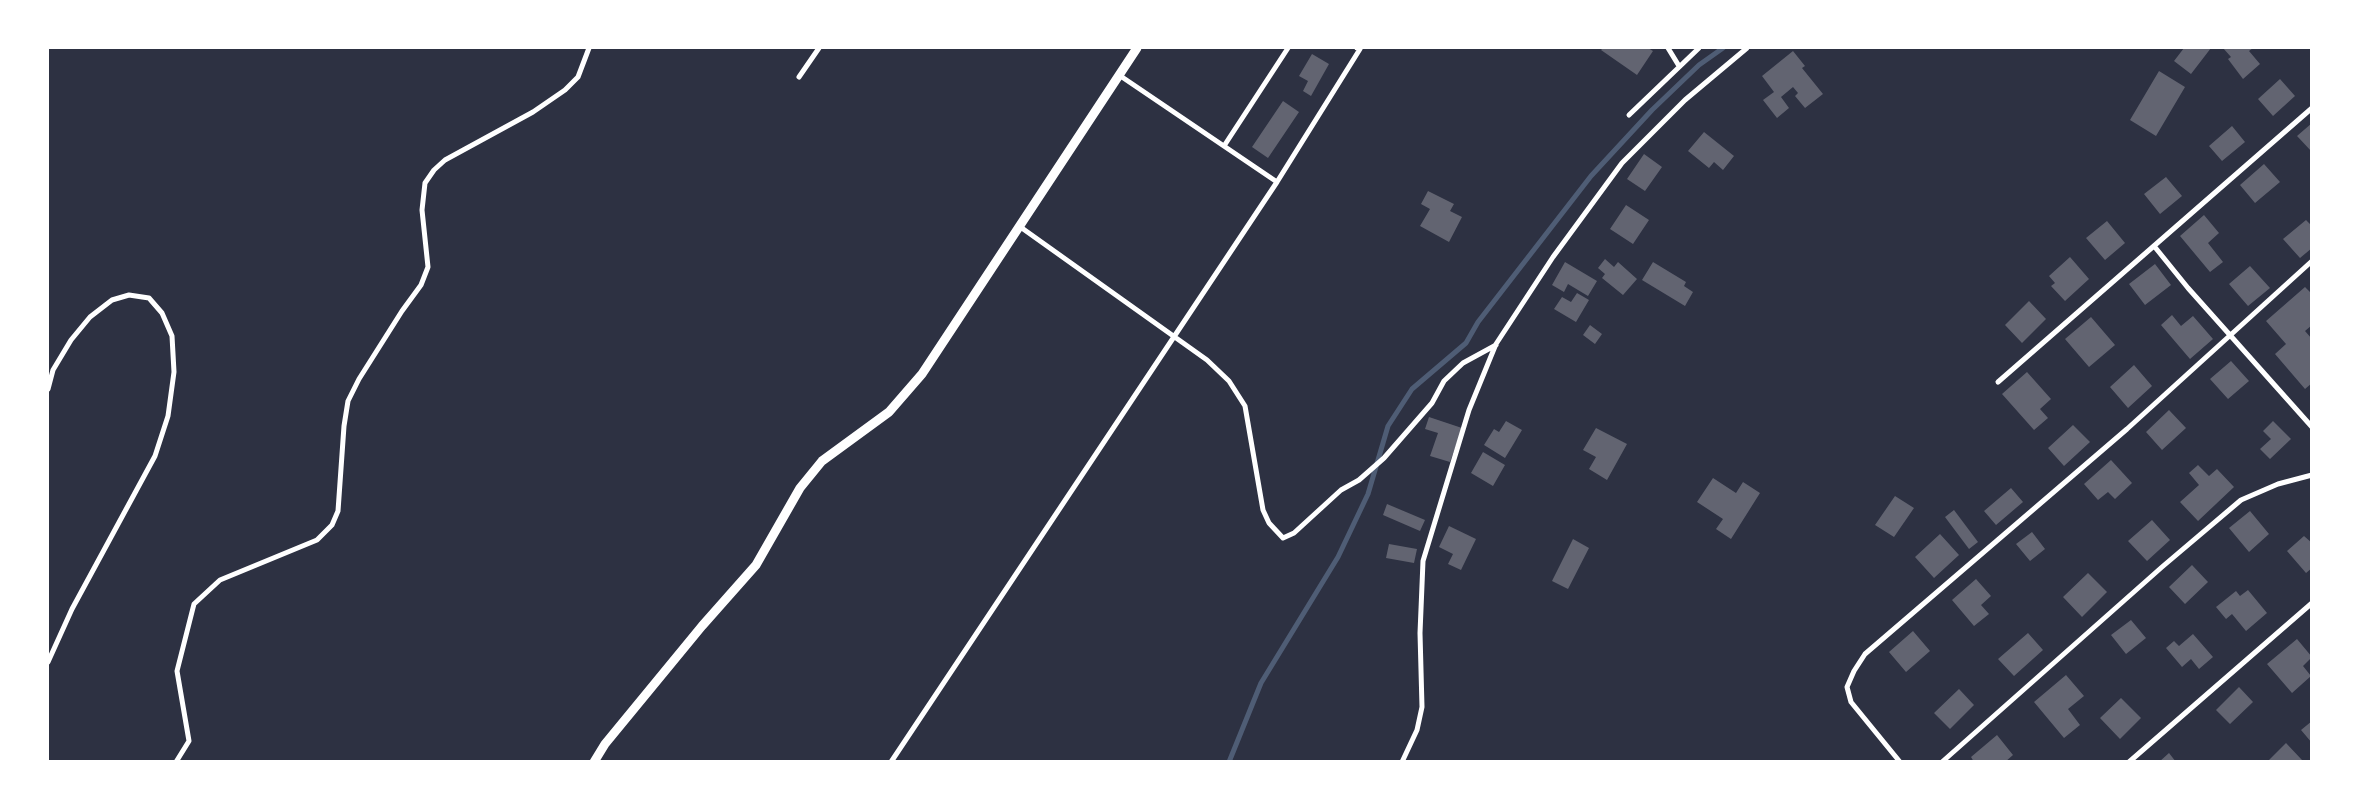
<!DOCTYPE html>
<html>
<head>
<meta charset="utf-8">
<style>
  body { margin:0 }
  #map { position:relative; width:2359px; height:809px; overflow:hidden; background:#2d3142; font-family:Ubuntu,sans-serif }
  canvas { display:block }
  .frame { position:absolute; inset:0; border:49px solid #fff; pointer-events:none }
</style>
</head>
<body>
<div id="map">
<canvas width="2359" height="809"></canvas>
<div class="frame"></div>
</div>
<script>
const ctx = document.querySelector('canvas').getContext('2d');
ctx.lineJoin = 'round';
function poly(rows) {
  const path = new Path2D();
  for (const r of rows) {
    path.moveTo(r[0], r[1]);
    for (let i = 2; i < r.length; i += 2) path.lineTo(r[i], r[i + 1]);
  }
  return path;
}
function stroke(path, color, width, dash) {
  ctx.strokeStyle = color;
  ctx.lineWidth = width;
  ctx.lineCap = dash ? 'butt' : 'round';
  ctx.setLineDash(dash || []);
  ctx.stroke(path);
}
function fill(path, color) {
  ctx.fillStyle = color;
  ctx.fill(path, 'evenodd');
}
stroke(poly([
  [1229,762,1261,683,1338,557,1368,494,1388,426,1412,389,1466,343,1478,322,1591,176,1652,110,1699,65,1723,48]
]), '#4f5d75', 5);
fill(poly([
  [1603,48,1648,48,1653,51,1637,75,1601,50],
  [2184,48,2211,48,2191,74,2174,61],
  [2223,48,2253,48,2249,51,2260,64,2243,79,2228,59,2231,57],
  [1793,51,1805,66,1802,68,1823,94,1805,108,1795,96,1798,93,1793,87,1781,97,1789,108,1777,118,1763,100,1774,92,1762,76],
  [1312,54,1329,64,1311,96,1303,91,1308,81,1299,76],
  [2159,71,2185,87,2156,136,2130,120],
  [2280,79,2295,96,2273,116,2258,99],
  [1283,101,1299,112,1268,158,1252,147],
  [2312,123,2312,152,2297,136],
  [2232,126,2245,142,2222,161,2209,146],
  [1704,132,1734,156,1723,170,1714,162,1709,168,1688,151],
  [1644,154,1662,167,1645,191,1627,179],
  [2264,164,2280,182,2255,203,2240,185],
  [2166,177,2182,196,2160,214,2144,194],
  [1428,191,1454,204,1450,211,1462,217,1449,242,1420,226,1430,209,1421,204],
  [1626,205,1649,220,1633,244,1610,229],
  [2204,215,2219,233,2208,243,2223,262,2210,272,2180,236],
  [2306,220,2312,226,2312,248,2300,258,2283,239],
  [2107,221,2125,243,2105,260,2086,238],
  [2070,257,2089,279,2065,301,2051,286,2055,283,2049,276],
  [1605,259,1614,267,1618,262,1637,279,1623,295,1602,278,1605,274,1598,268],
  [1565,262,1597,281,1588,296,1568,284,1564,292,1552,285],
  [1653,262,1686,282,1684,286,1693,292,1685,306,1642,280],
  [2155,264,2171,285,2145,305,2129,284],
  [2250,266,2270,288,2248,306,2229,284],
  [2305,287,2312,294,2312,325,2305,331,2312,339,2312,383,2305,389,2275,354,2286,344,2266,321],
  [1577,293,1589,300,1576,322,1554,309,1562,297,1571,302],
  [2029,301,2046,319,2022,343,2005,325],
  [2172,315,2181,326,2193,316,2213,339,2190,359,2161,325],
  [2091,317,2115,345,2089,367,2065,339],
  [1590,325,1602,334,1595,344,1583,335],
  [2231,361,2249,381,2228,399,2210,379],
  [2134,365,2152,386,2128,408,2110,387],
  [2027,372,2051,399,2040,409,2048,418,2034,430,2002,394],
  [2169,410,2186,428,2162,450,2146,432],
  [1429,417,1462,428,1450,462,1430,456,1438,433,1425,429],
  [1506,421,1522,430,1505,458,1484,445,1494,429,1499,432],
  [2273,421,2291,439,2270,459,2260,449,2271,439,2263,431],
  [2073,425,2090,442,2064,466,2048,448],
  [1596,428,1627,444,1607,480,1589,469,1596,457,1583,450],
  [1483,452,1505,465,1493,486,1471,473],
  [2111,460,2132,483,2115,499,2108,492,2098,500,2084,484],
  [2198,465,2209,476,2217,469,2234,487,2198,521,2180,502,2199,485,2189,473],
  [1713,478,1736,493,1743,482,1760,493,1731,539,1716,529,1723,519,1697,502],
  [2011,488,2023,502,1996,525,1984,511],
  [1895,496,1914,508,1894,537,1875,525],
  [1387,504,1425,520,1420,531,1383,515],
  [1954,510,1978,542,1969,549,1945,517],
  [2250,511,2269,534,2249,552,2229,528],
  [2152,520,2170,540,2147,561,2128,541],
  [1449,526,1476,539,1461,570,1448,564,1453,554,1439,547],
  [2032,532,2045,549,2030,561,2016,544],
  [1940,534,1959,555,1934,578,1915,557],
  [2304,536,2312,543,2312,568,2306,573,2287,551],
  [1573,539,1589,548,1568,589,1552,581],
  [1389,544,1417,549,1414,563,1386,558],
  [2192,565,2208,582,2185,604,2169,587],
  [2088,573,2107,592,2082,617,2063,597],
  [1976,579,1991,596,1981,605,1989,614,1974,626,1952,600],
  [2248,590,2267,613,2246,631,2232,614,2226,619,2216,607,2236,591,2240,596],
  [2131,620,2146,638,2126,654,2111,635],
  [1913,631,1930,651,1906,672,1889,652],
  [2028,633,2043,650,2014,676,1998,659],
  [2193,634,2213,657,2199,669,2191,659,2182,667,2166,648,2174,641,2179,646],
  [2297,639,2312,657,2303,666,2311,676,2292,693,2267,664],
  [2066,675,2084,696,2068,709,2080,725,2064,738,2034,702],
  [2239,687,2253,702,2230,724,2216,710],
  [1959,689,1974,705,1950,729,1934,713],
  [2121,698,2141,718,2120,739,2100,718],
  [2312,721,2312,743,2301,730],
  [1997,735,2013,755,2005,762,1974,762,1971,757],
  [2286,743,2302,760,2267,762],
  [2169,753,2176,762,2159,762]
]), '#626471');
stroke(poly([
  [1668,48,1679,66],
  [799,77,819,48],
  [1629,115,1699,48],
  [1224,146,1288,48],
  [1277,182,1360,49,1357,48],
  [1019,226,1207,360,1229,381,1245,406,1263,510,1269,523,1283,538,1294,533,1341,490,1359,480,1384,458,1432,403,1444,381,1463,363,1496,345],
  [2154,246,2188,288,2312,427],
  [1998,382,2312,108],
  [48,389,53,370,71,340,90,317,112,300,129,295,149,298,162,313,172,336,174,372,168,416,155,456,72,609,48,662],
  [176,762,189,741,177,671,194,604,220,580,317,540,332,525,338,511,344,426,348,401,359,379,402,311,421,285,428,267,422,210,425,183,434,170,445,160,533,112,565,90,578,77,589,48],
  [891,762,1277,182,1119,75],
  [1402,762,1417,730,1422,707,1420,633,1423,561,1469,410,1496,344,1553,257,1622,163,1685,100,1747,48],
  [1900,762,1851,702,1847,687,1854,671,1865,654,2127,429,2312,261],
  [1942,762,2162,567,2241,500,2278,484,2312,475],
  [2129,762,2312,603]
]), '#fff', 5);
stroke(poly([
  [594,762,605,744,702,626,756,565,800,488,822,461,889,412,922,374,1137,48]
]), '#fff', 9);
</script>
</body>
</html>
